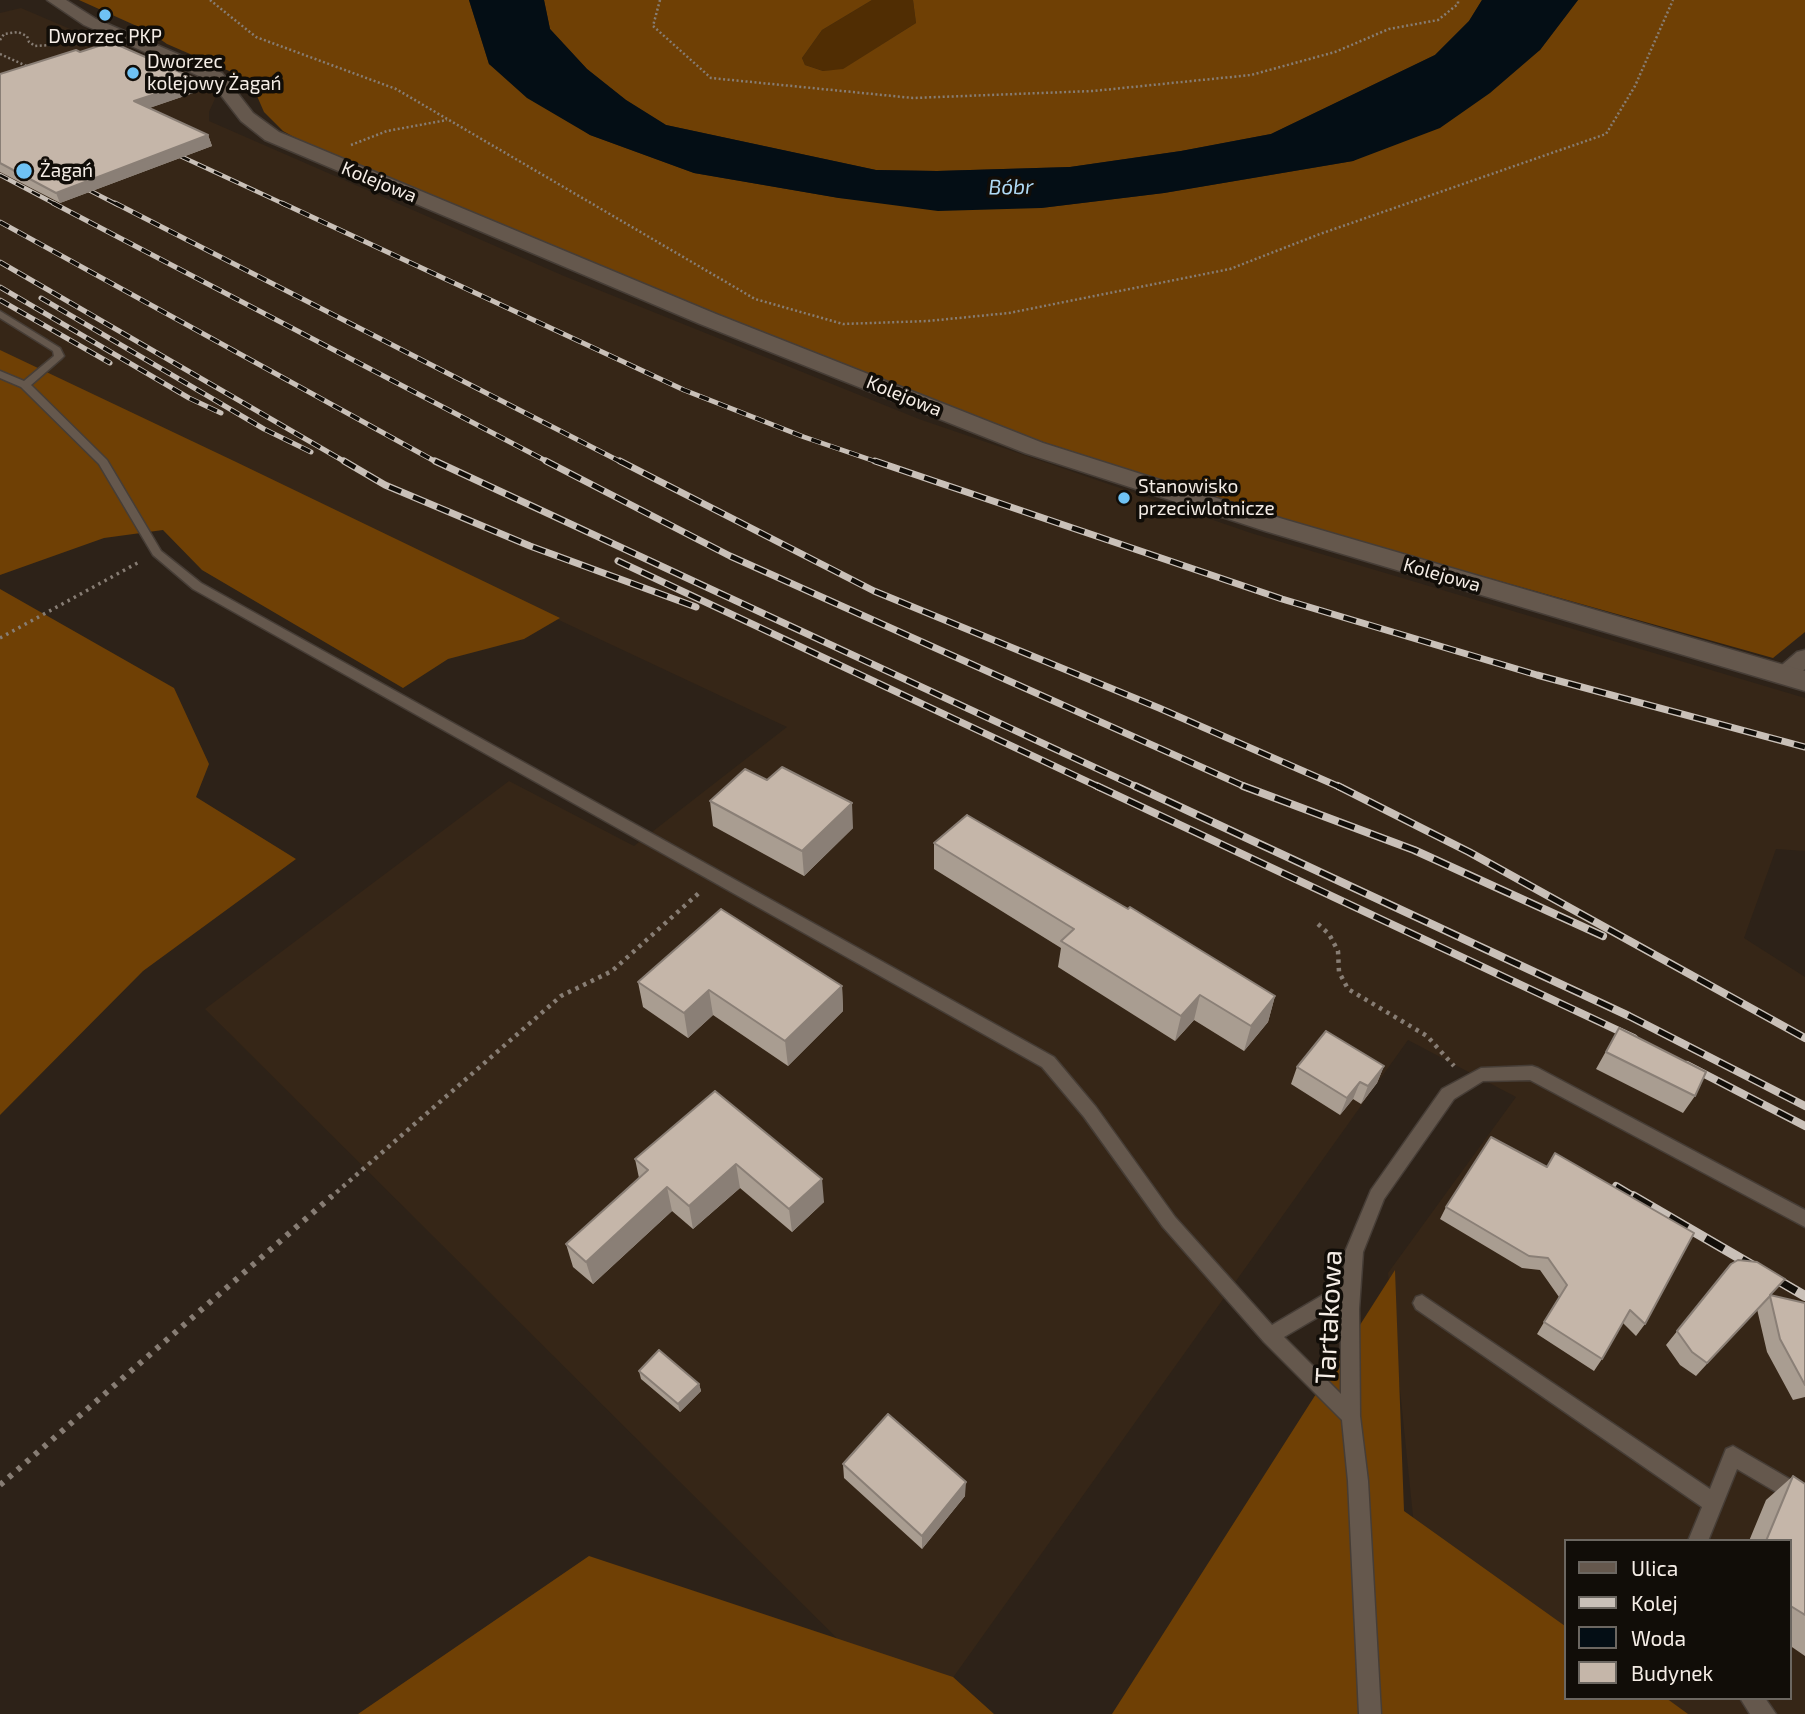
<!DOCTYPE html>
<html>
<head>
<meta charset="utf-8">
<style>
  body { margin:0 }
  #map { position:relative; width:1805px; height:1714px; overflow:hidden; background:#2d2218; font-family:"Exo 2",sans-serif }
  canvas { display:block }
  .legend { position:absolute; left:1564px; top:1539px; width:228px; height:161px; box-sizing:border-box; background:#110d08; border:2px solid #6c6761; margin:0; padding:9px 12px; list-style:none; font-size:21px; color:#f5ede6 }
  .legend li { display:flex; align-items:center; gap:14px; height:35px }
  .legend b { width:35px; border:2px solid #6c6761 }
</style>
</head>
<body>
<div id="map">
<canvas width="1805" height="1714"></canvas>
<ul class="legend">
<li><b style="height:9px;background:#65584d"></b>Ulica</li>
<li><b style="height:9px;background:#c9c0b8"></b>Kolej</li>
<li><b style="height:19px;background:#040e15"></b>Woda</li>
<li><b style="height:19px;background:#c5b6a9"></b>Budynek</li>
</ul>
</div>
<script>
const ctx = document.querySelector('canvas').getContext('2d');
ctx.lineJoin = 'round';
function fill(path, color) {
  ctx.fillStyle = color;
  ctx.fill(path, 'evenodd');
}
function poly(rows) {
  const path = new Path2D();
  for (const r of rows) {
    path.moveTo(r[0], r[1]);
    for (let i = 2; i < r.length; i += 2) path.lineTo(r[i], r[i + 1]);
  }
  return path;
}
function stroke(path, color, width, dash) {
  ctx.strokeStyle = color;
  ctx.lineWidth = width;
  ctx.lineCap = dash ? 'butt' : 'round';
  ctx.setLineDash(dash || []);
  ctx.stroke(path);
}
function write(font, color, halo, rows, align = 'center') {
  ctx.font = font + ' "Exo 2",sans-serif';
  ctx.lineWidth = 7;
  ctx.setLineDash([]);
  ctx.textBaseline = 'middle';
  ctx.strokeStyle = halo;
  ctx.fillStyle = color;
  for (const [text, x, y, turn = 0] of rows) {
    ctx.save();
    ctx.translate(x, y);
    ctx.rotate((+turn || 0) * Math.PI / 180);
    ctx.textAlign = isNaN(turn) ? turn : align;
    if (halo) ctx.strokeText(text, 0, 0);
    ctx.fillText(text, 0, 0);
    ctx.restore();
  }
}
fill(poly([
  [21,8,218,92,209,112,209,121,564,276,919,419,1251,533,1805,698,1805,851,1776,849,1744,938,1805,977,1805,1714,1683,1714,1660,1698,1789,1698,1789,1541,1565,1541,1565,1632,1414,1526,1388,1273,1516,1097,1408,1040,927,1714,913,1714,205,1009,509,781,634,846,787,727,0,358,0,13]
]), '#362617');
fill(poly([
  [872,0,913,0,916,23,842,70,823,71,805,65,802,58,822,30]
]), '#502d03');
fill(poly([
  [79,0,469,0,489,64,590,135,694,173,839,198,1041,208,1164,193,1353,161,1540,50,1578,0,1805,0,1805,632,1773,658,1297,524,1037,440,726,322,301,141,283,131,264,112,250,80,167,44,150,32],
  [544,0,872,0,822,30,802,58,805,65,823,71,843,69,916,23,913,0,1482,0,1469,21,1435,55,1271,134,1181,151,1070,167,937,171,876,170,666,125,626,100,587,69,550,29],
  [0,350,234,461,560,618,524,639,448,659,403,688,202,570,163,530,104,538,0,575],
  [0,589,174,688,209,764,196,797,296,859,143,971,0,1115],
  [1395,1270,1404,1511,1565,1626,1565,1698,1666,1698,1688,1714,1112,1714],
  [589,1556,953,1677,994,1714,358,1714]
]), '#6f4005');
fill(poly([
  [469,0,544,0,550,29,587,69,626,100,666,125,876,170,937,171,1070,167,1181,151,1271,134,1435,55,1469,21,1482,0,1578,0,1540,50,1490,93,1440,128,1353,161,1164,193,1041,208,938,211,839,198,694,173,590,135,527,98,489,64]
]), '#040e15');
const service = poly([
  [0,311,60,348,64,356,62,358,31,385,107,460,161,551,201,583,1054,1057,1096,1107,1175,1217,1272,1325,1343,1283,1345,1252,1371,1190,1442,1089,1481,1068,1532,1066,1538,1068,1805,1210,1805,1227,1530,1080,1483,1081,1454,1099,1384,1199,1363,1252,1359,1309,1360,1416,1368,1481,1381,1714,1359,1714,1348,1481,1342,1420,1264,1342,1163,1227,1084,1117,1042,1067,193,589,153,555,99,464,21,387,0,378,0,371,24,381,54,356,53,351,0,318,0,311],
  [1342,1303,1341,1309,1341,1394,1284,1337,1342,1303],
  [1422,1295,1710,1489,1726,1449,1733,1446,1805,1488,1805,1509,1737,1469,1708,1541,1688,1541,1702,1507,1416,1309,1413,1303,1416,1297,1422,1295],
  [1740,1698,1765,1698,1776,1714,1750,1714,1740,1698]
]);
const minor = poly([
  [1805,650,1805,669,1792,680,1784,683,1776,680,1772,675,1776,670,1797,652,1805,650]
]);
const tertiary = poly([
  [47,0,66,0,96,19,222,73,253,113,279,132,716,314,1043,443,1283,519,1805,671,1805,691,1265,531,1025,453,700,324,265,140,241,121,210,81,84,25,47,0]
]);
stroke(service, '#463d36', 3);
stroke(minor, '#463d36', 3);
stroke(tertiary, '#463d36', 3);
stroke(poly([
  [210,0,256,37,396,89,755,299,843,324,928,321,1009,313,1230,269,1320,234,1606,134,1635,86,1673,0],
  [660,0,653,26,711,78,913,98,1093,91,1251,75,1335,52,1389,29,1438,20,1458,4,1458,0],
  [0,40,4,34,18,32,27,36,29,42,35,46,50,45],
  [0,54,31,68],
  [351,145,387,131,447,120]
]), '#877d74', 2.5, [2, 2.5]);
stroke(poly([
  [0,638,141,561]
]), '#877d74', 3.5, [2.5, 4.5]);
stroke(poly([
  [1318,924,1329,934,1338,951,1339,972,1348,989,1427,1036,1454,1066],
  [330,1198,561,996,612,971,700,892]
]), '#877d74', 4.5, [3.5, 5]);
stroke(poly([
  [0,1485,332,1196]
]), '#877d74', 6, [4.5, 7]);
fill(service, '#65584d');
fill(minor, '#65584d');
fill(tertiary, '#65584d');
const railFar4 = poly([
  [165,149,286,205],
  [0,175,57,205],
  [75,183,118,205]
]);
const railFar3 = poly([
  [53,203,550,463],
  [115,203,623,463],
  [282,203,684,390,804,437,880,463],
  [0,222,438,463],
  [0,262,347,463],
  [0,287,189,398,221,413],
  [41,298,264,429,311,452],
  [0,300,110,363]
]);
const railFar2 = poly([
  [344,461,385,485,530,546,696,607],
  [435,461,1139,788],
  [546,461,730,556,1248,788],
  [620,461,874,591,1159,708,1342,788],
  [875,461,1282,599,1537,675,1805,747],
  [618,561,1101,788]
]);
const railFar1 = poly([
  [1097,786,1634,1038],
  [1135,786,1629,1016,1805,1106],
  [1243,786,1414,850,1603,936],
  [1338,786,1469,852,1805,1038],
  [1687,1065,1805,1126],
  [1616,1186,1636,1198]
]);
const rail = poly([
  [1633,1196,1805,1296]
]);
stroke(railFar4, '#c9c0b8', 4.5);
stroke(railFar3, '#c9c0b8', 5);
stroke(railFar2, '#c9c0b8', 7);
stroke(railFar1, '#c9c0b8', 8);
stroke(rail, '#c9c0b8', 10);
stroke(railFar4, '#110d08', 2.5, [9]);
stroke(railFar3, '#110d08', 3.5, [10]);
stroke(railFar2, '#110d08', 4.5, [13]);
stroke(railFar1, '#110d08', 5, [17]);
stroke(rail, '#110d08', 7, [21]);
fill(poly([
  [80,52,198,80,202,90,149,108,208,135,212,146,60,203,0,172,0,74],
  [767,780,853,828,804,876,713,826,710,801],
  [934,843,1275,996,1268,1022,1244,1051,1194,1020,1175,1041,1058,967,1061,948,934,869],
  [638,982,842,986,843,1011,788,1066,713,1015,688,1038,643,1007],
  [1619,1028,1695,1096,1683,1113,1596,1069],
  [1384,1066,1377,1083,1361,1104,1353,1099,1340,1115,1291,1084,1297,1067],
  [715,1091,824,1202,792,1232,740,1188,693,1229,672,1211,593,1284,573,1267,566,1244,639,1178,635,1159],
  [1491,1137,1645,1324,1636,1336,1623,1323,1602,1359,1594,1371,1537,1334,1559,1297,1540,1270,1522,1268,1440,1219,1446,1207],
  [1731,1264,1771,1295,1805,1303,1805,1397,1793,1400,1767,1352,1757,1309,1696,1376,1680,1365,1666,1345],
  [639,1371,699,1384,701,1391,680,1412,641,1379],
  [843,1464,965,1496,922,1549,844,1478],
  [1793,1476,1805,1484,1805,1656,1789,1645,1789,1541,1749,1541,1766,1500]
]), '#a99d91');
fill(poly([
  [198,80,202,90,138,112,134,101],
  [208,135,212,146,60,203,56,193],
  [852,803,853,828,804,876,802,851],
  [842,986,843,1011,788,1066,785,1041],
  [709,990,713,1015,688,1038,684,1013],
  [1200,995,1194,1020,1175,1041,1181,1016],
  [1275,996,1268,1022,1244,1051,1251,1026],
  [1384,1066,1377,1083,1361,1104,1368,1086],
  [1360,1082,1353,1099,1340,1115,1347,1098],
  [736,1164,740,1188,693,1229,689,1206],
  [822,1179,824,1202,792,1232,789,1209],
  [667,1187,672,1211,593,1284,586,1262],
  [699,1384,701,1391,680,1412,678,1404],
  [966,1482,965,1496,922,1549,922,1536]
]), '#8a7f76');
const building = poly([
  [111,42,198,80,134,101,208,135,56,193,0,163,0,74,76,50,80,52,111,42],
  [782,767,852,803,802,851,710,801,745,769,767,780,782,767],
  [967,815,1128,909,1130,907,1275,996,1251,1026,1200,995,1181,1016,1061,941,1074,929,934,843,967,815],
  [721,909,842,986,785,1041,709,990,684,1013,638,982,721,909],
  [1619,1028,1706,1072,1695,1096,1606,1052,1619,1028],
  [1326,1031,1384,1066,1368,1086,1360,1082,1347,1098,1297,1067,1326,1031],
  [715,1091,822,1179,789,1209,736,1164,689,1206,667,1187,586,1262,566,1244,648,1170,635,1159,715,1091],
  [1491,1137,1547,1167,1555,1153,1694,1233,1645,1324,1630,1310,1602,1359,1544,1322,1567,1285,1548,1258,1529,1256,1446,1207,1491,1137],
  [1738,1260,1757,1262,1785,1279,1770,1295,1805,1303,1805,1385,1780,1339,1770,1296,1707,1363,1692,1352,1677,1331,1731,1264,1738,1260],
  [659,1350,699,1384,678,1404,639,1371,659,1350],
  [888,1414,966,1482,922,1536,843,1464,888,1414],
  [1793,1476,1805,1484,1805,1615,1789,1605,1789,1541,1766,1541,1793,1476]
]);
fill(building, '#c5b6a9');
stroke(building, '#8a7f76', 2);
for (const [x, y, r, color] of [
  [105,15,7,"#6fc2f4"],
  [133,73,7,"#6fc2f4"],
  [24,171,9,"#6fc2f4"],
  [1124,498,7,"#6fc2f4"]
]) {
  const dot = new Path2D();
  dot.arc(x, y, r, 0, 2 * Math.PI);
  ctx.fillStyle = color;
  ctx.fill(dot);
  stroke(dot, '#110d08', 2.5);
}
write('19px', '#f5ede6', '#110d08', [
  ["Dworzec PKP",105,37,"center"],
  ["Dworzec",147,62],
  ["kolejowy Żagań",147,84],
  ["Żagań",40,171],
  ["Stanowisko",1138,487],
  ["przeciwlotnicze",1138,509]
], 'left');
write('19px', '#f5ede6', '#110d08', [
  ["Kolejowa",379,182,22],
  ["Kolejowa",904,396,22],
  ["Kolejowa",1442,575,16]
]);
write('italic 21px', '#b0daf5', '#110d08', [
  ["Bóbr",1011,187,-1]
]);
write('28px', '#f5ede6', '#110d08', [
  ["Tartakowa",1329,1317,-87]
]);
</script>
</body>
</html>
